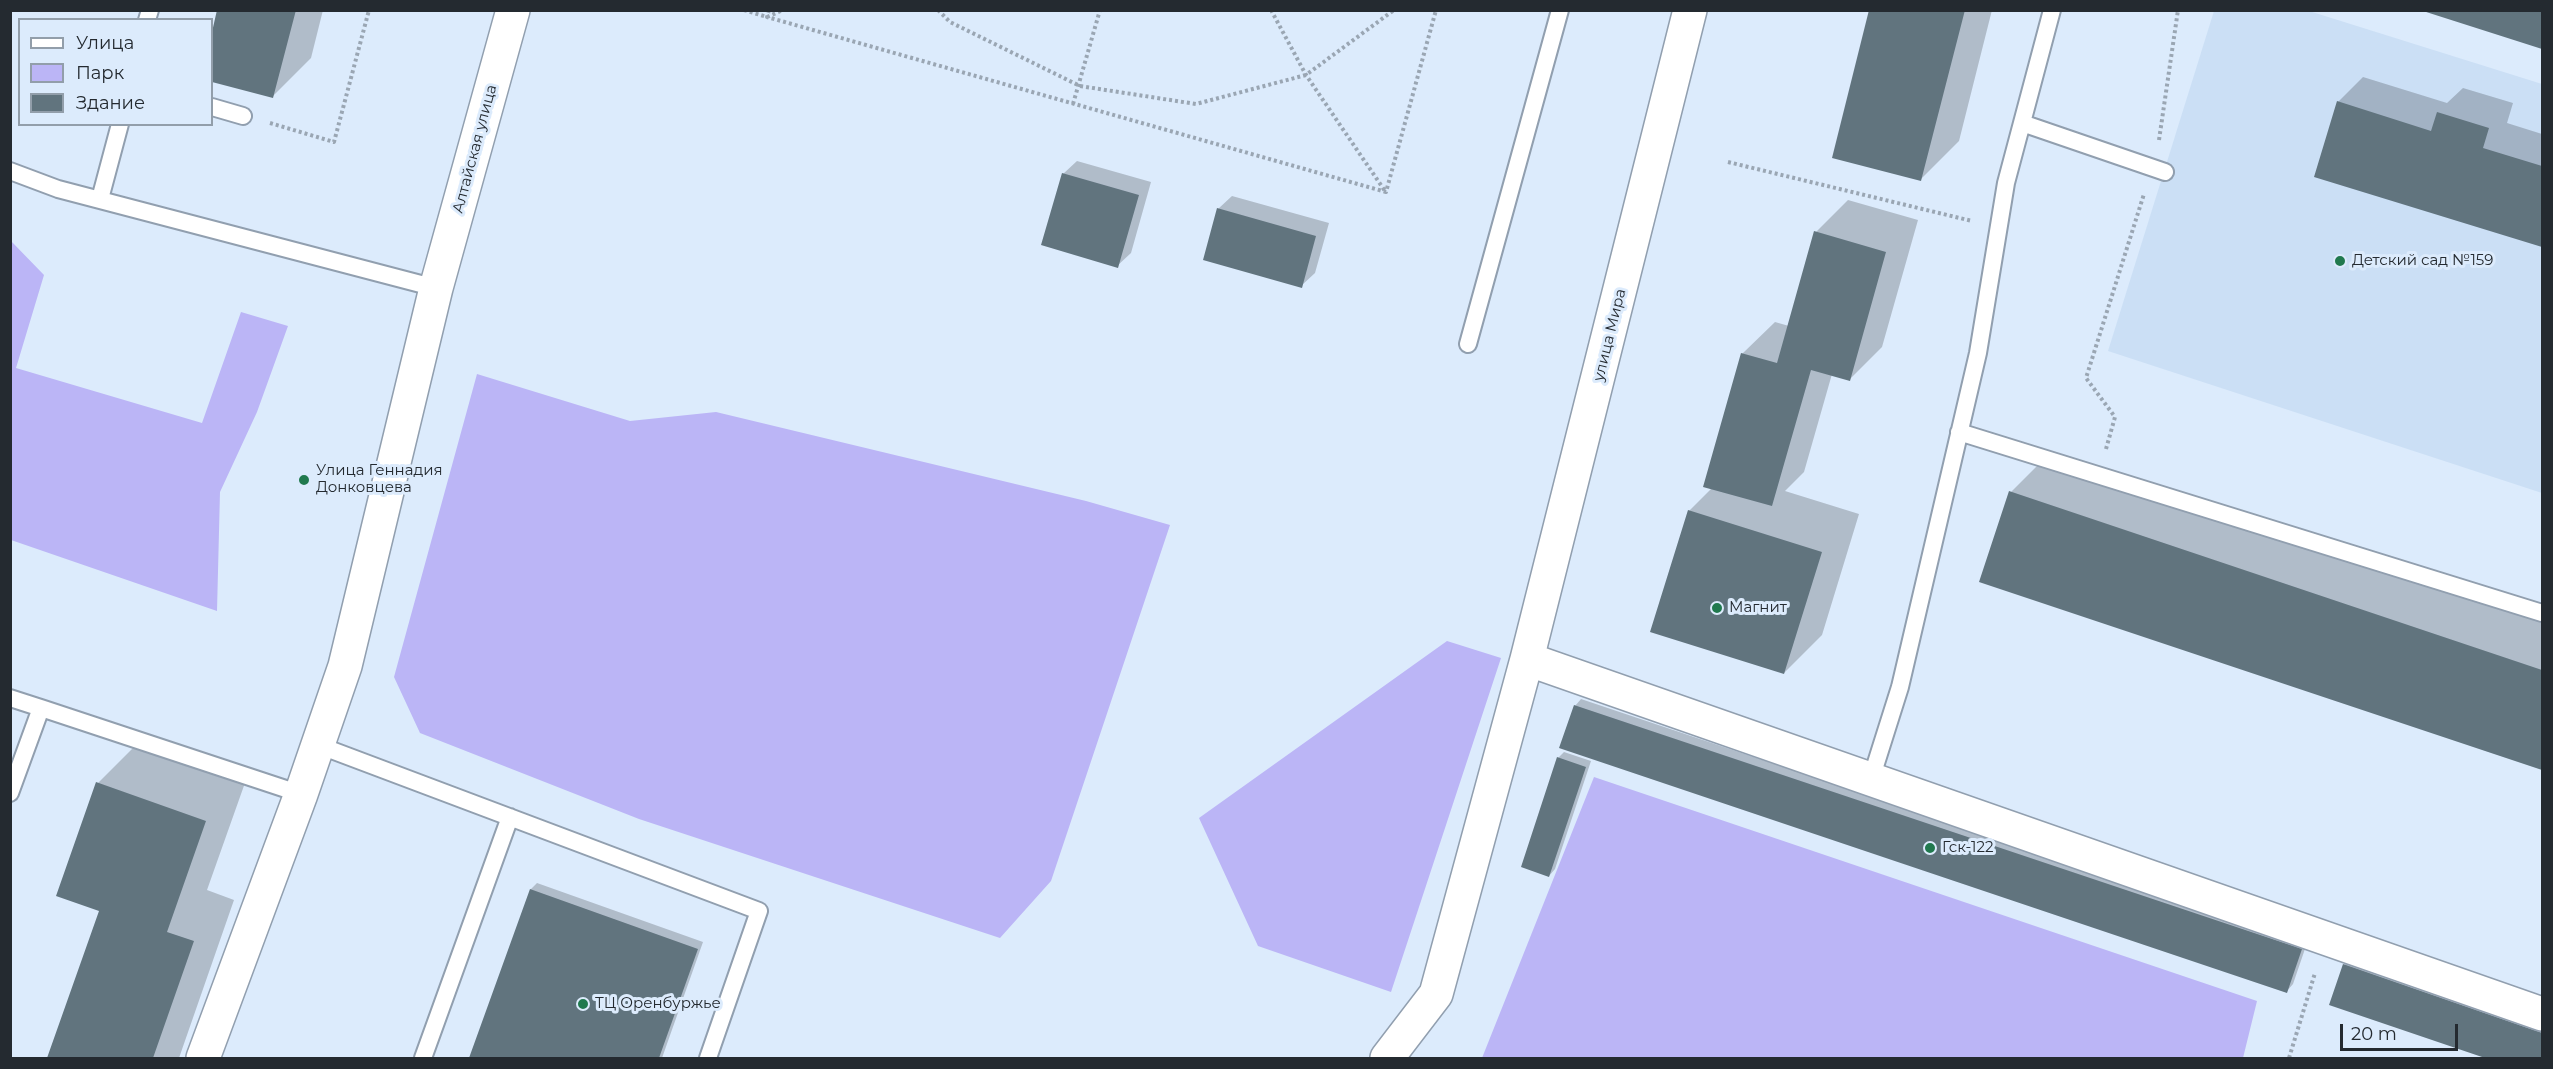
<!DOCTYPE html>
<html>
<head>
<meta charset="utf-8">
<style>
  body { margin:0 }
  #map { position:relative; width:2553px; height:1069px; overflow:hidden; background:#dcebfc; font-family:Montserrat,sans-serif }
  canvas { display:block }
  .frame { position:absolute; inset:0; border:12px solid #242a30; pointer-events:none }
  .legend { position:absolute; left:18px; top:18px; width:195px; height:108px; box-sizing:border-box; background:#dcebfc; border:2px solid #929eaa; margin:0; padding:8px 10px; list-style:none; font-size:18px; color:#242a30 }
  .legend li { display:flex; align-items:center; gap:12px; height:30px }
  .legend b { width:30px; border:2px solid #929eaa }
  .scale { position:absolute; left:2340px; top:1024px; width:118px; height:27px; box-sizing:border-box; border:3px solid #242a30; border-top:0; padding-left:8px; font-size:18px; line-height:21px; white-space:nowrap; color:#242a30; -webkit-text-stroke:4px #dcebfc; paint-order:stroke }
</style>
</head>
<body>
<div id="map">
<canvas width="2553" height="1069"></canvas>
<div class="frame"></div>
<ul class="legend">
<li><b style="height:8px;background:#fff"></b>Улица</li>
<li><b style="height:16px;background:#bbb5f6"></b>Парк</li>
<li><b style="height:16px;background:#61747e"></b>Здание</li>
</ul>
<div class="scale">20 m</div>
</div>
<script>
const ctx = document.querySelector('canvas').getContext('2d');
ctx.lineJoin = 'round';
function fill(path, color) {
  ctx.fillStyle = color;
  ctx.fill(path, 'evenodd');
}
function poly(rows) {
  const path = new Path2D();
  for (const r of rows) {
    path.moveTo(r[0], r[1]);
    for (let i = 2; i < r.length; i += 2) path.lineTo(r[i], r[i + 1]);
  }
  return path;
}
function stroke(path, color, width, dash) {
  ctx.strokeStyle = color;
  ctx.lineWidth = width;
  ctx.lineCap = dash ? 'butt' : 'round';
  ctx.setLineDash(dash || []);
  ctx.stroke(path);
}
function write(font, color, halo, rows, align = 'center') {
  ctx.font = font + ' Montserrat,sans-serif';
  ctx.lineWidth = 6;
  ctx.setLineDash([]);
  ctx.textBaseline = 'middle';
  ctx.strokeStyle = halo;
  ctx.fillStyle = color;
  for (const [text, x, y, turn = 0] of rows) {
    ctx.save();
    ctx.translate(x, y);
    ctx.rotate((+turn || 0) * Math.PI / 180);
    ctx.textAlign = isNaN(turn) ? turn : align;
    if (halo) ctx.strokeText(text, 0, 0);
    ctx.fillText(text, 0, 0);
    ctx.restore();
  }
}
fill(poly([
  [2214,11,2309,11,2542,84,2542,493,2108,351]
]), '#cbdff5');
fill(poly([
  [11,241,44,275,16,368,202,423,241,312,288,326,257,412,220,492,217,611,11,540],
  [477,374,630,421,716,412,1086,501,1170,525,1051,881,1000,938,639,819,420,733,394,677],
  [1447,641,1501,658,1391,992,1258,946,1199,818],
  [1594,777,2257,1001,2243,1058,1482,1058]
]), '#bbb5f6');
fill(poly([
  [219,10,323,10,311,58,273,96,212,80,212,38],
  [1871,10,1992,10,1959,141,1921,179],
  [2427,10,2542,10,2542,48],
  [2363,77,2447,103,2463,88,2513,103,2507,123,2542,134,2542,246,2315,176,2338,102],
  [1077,161,1151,182,1131,253,1117,266,1063,174],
  [1232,196,1329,223,1315,273,1301,286,1218,209],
  [1848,200,1918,220,1882,347,1850,379,1832,374,1804,472,1785,491,1859,514,1822,635,1784,673,1689,511,1712,488,1742,354,1775,322,1789,326,1816,232],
  [2049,454,2542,620,2542,769,1981,581,2011,492],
  [1581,699,2307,943,2293,984,2287,991,1575,706],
  [139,742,246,780,207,890,234,900,179,1058,48,1058,101,910,98,783],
  [1564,752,1591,761,1555,869,1549,876,1558,758],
  [537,883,703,942,662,1058,471,1058,531,889],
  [2351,958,2542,1024,2542,1058,2489,1058,2331,1004,2344,965]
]), '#0003');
fill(poly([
  [217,10,296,10,273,98,212,82,212,32],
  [1869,10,1965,10,1921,181,1832,158],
  [2423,10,2542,10,2542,49,2423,11],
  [2337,101,2431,131,2437,112,2489,128,2483,148,2542,166,2542,247,2314,177],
  [1062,173,1139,195,1118,268,1041,245],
  [1217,208,1316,236,1302,288,1203,260],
  [1814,231,1886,252,1850,381,1811,370,1772,506,1703,487,1741,353,1777,363],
  [2009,491,2542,670,2542,770,1979,582],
  [1688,510,1822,552,1784,674,1650,632],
  [1574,705,2302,949,2287,993,1559,748],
  [1557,757,1586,767,1549,877,1521,867],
  [96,782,206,821,167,932,194,941,153,1058,47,1058,99,911,56,896],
  [530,889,698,949,659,1058,469,1058],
  [2343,964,2542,1033,2542,1058,2485,1058,2329,1005]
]), '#61747e');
const service = poly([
  [147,20,150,10],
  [212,107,243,116],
  [2022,123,2165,172],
  [10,171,58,189,436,288],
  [100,199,120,124],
  [1468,344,1560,10],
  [1959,432,2542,613],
  [10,698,41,708],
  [318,745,759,911,708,1058],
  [1871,779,1900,687,1978,353,2006,183,2052,10],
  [10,793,41,708,301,794],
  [423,1058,510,817]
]);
const minor = poly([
  [1527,659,2542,1014],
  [203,1058,301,794,345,666,436,288,513,10],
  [1387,1058,1436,994,1527,659,1690,10]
]);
stroke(service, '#919faf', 20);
stroke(minor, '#919faf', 36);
stroke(poly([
  [744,10,767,17,783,10],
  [769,10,767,17,1386,192,1436,10],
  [938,10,950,22,1080,86,1196,104,1306,75,1394,10],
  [1271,10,1306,75,1385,191],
  [1073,104,1100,10],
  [270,123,334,142,369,10],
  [2159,140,2178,10],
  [1728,162,1972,221],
  [2106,449,2115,417,2086,378,2144,194],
  [2289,1058,2315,973]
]), '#9aa6b3', 4, [3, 3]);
stroke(service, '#fff', 16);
stroke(minor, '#fff', 33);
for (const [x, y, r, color] of [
  [2340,261,6,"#20794e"],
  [304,480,6,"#20794e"],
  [1717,608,6,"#20794e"],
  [1930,848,6,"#20794e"],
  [583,1004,6,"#20794e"]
]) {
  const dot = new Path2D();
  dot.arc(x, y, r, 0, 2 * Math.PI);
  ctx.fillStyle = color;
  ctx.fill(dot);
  stroke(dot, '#dcebfc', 2);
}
write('15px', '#242a30', '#dcebfc', [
  ["Алтайская улица",475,149,-75],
  ["улица Мира",1610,335,-76]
]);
write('15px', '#242a30', '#dcebfc', [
  ["Детский сад №159",2352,261],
  ["Улица Геннадия",316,471],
  ["Донковцева",316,488],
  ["Магнит",1729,608],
  ["Гск-122",1942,848],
  ["ТЦ Оренбуржье",595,1004]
], 'left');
</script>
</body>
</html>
